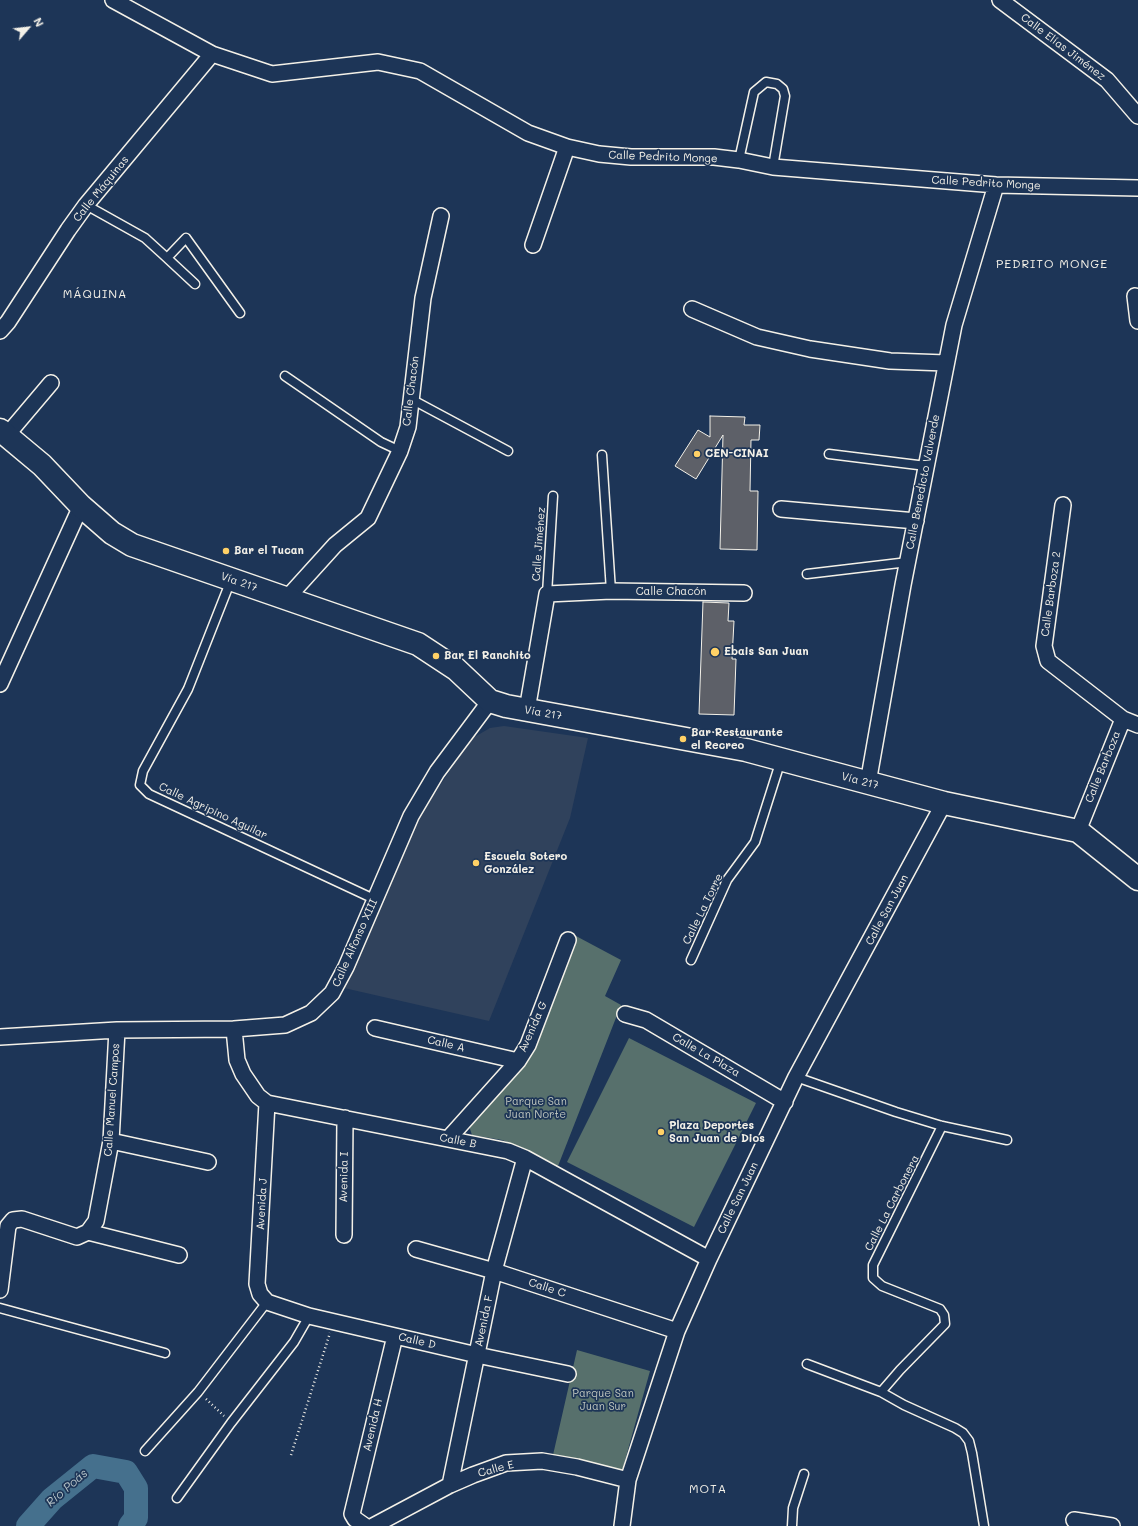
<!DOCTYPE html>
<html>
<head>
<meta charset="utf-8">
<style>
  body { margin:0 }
  #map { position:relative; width:1138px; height:1526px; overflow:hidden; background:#1d3557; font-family:Mali,sans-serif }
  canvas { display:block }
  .north { position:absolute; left:8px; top:8px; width:40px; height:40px; -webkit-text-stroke:3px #1d3557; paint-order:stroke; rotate:62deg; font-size:11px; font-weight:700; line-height:16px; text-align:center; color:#f4f1e8 }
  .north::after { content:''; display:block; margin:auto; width:14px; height:18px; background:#f4f1e8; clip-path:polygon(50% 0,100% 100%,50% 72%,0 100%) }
</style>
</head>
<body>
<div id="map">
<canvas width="1138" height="1526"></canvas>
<div class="north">N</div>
</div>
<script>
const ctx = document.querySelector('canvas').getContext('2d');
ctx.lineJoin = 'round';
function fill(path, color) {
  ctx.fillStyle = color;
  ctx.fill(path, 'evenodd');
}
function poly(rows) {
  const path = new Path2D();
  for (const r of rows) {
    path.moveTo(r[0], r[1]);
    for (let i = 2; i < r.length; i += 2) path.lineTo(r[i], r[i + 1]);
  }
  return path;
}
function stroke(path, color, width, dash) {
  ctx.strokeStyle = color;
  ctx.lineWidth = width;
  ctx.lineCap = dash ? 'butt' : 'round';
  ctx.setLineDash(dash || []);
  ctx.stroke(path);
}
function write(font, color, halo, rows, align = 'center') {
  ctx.font = font + ' Mali,sans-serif';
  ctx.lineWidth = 3.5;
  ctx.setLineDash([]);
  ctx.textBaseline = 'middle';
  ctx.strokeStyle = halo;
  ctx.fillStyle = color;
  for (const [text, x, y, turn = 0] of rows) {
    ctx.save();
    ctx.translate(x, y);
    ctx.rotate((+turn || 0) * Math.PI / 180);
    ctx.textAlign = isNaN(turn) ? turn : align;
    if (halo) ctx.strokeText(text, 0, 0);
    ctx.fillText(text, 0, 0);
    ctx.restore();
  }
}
fill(poly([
  [504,726,588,738,570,818,489,1021,344,988,422,812,471,739,490,728]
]), '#30425c');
fill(poly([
  [576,936,621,960,605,996,621,1005,558,1166,528,1150,502,1140,472,1135,470,1129,470,1122,537,1033],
  [629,1038,756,1103,694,1227,567,1162],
  [577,1350,650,1371,622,1471,553,1455]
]), '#57706c');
stroke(poly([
  [28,1526,52,1499,93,1466,126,1472,136,1488,136,1518,130,1526]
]), '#45708d', 24);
const building = poly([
  [710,416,745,417,744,425,760,425,759,440,751,440,750,491,758,491,757,550,720,549,723,435,696,479,675,466,698,430,710,437,710,416],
  [703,602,729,603,728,621,734,621,732,659,736,659,734,715,699,714,703,602]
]);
fill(building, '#5d6068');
stroke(building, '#f4f1e8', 1);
const service = poly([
  [739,160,754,92,766,82,777,84,783,89,785,96,773,167],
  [86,205,145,238,167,258,186,238,240,313],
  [167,258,195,284],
  [285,376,381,442,400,451],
  [411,399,508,451],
  [829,454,926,466],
  [602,455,611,591],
  [807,574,908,562],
  [231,580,188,689,143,771,140,785,149,794,374,899],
  [547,594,553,496],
  [691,960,727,880,755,842,781,760],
  [796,1077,896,1112,942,1126,1007,1140],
  [942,1126,873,1265,873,1278,882,1286,940,1309,944,1315,945,1324,900,1370,881,1392,904,1405,955,1428,963,1433,969,1441,972,1453,984,1526],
  [0,1308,165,1353],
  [807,1364,881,1392],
  [145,1451,198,1392,267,1302],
  [177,1498,231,1423,294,1342,309,1316],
  [792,1526,793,1508,804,1474]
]);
const minor = poly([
  [113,0,212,54,272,74,378,62,420,71,528,133,567,147,599,154,631,157,714,157,739,160,773,167,996,185,1138,188],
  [1000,0,1107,80,1138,116],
  [533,245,567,147],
  [1135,296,1138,321],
  [692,309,757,337,810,349,890,361,946,363],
  [0,331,8,322,68,230,86,205,212,54],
  [7,435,51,383],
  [1063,505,1044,646,1048,661,1123,719],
  [781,509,916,521],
  [287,598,335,545,368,518,400,451,408,427,423,298,441,216],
  [0,684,81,506],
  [527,710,547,594,611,591,744,593],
  [868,783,903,585,954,325,996,185],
  [1078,831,1123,719,1138,725],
  [625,1014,646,1020,785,1102],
  [375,1028,518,1061],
  [234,1029,237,1060,243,1074,258,1096,267,1103,508,1151,525,1158,709,1259],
  [0,1037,117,1030,234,1029,285,1025,311,1013,332,993,346,967,411,816,437,772,490,701],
  [267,1103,257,1284,260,1294,267,1302,309,1316,477,1355,568,1374],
  [448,1139,518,1061,528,1045,568,940],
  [111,1141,208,1162],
  [88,1232,179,1255],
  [344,1235,345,1118],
  [416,1249,494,1271,677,1331],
  [0,1290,8,1226,13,1220,22,1219,77,1237,88,1232,96,1221,111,1141,117,1030],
  [450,1485,494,1271,525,1158],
  [1074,1520,1112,1526],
  [365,1526,355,1519,352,1514,395,1336],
  [373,1526,450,1485,473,1475,506,1463,542,1461,577,1467,628,1480],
  [622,1526,628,1480,677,1331,709,1259,796,1077,944,803]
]);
const secondary = poly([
  [0,430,42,465,81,506,112,533,132,545,418,644,456,669,490,701,506,706,746,750,944,803,1078,831,1138,879]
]);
stroke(service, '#f4f1e8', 11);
stroke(minor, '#f4f1e8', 18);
stroke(secondary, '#f4f1e8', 25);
stroke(poly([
  [206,1399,224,1416],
  [291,1455,330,1333]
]), '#f4f1e8', 2.5, [1, 3]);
stroke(service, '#1d3557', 8);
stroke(minor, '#1d3557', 15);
stroke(secondary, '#1d3557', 22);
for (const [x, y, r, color] of [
  [697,454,4,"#ffd166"],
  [226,551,4,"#ffd166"],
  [715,652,5,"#ffd166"],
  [436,656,4,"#ffd166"],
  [683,739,4,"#ffd166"],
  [476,863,4,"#ffd166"],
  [661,1132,4,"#ffd166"]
]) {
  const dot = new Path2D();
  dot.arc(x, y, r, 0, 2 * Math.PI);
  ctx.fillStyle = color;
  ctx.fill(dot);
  stroke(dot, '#1d3557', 1.5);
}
write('11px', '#f4f1e8', '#1d3557', [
  ["Calle Elías Jiménez",1063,47,37],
  ["Calle Pedrito Monge",663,157,2],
  ["Calle Pedrito Monge",986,183,3],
  ["Calle Máquinas",101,189,-51],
  ["Calle Chacón",411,391,-83],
  ["Calle Benedicto Valverde",923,482,-79],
  ["Calle Jiménez",539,544,-86],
  ["Vía 217",239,582,19],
  ["Calle Chacón",671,592],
  ["Calle Barboza 2",1051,594,-82],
  ["Vía 217",543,713,10],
  ["Calle Barboza",1103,767,-68],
  ["Vía 217",860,781,15],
  ["Calle Agripino Aguilar",213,811,25],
  ["Calle La Torre",703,909,-64],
  ["Calle San Juan",887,910,-62],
  ["Calle Alfonso XIII",355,943,-66],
  ["Avenida G",533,1027,-66],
  ["Calle A",446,1044,13],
  ["Calle La Plaza",706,1055,30],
  ["Calle Manuel Campos",112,1100,-86],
  ["Calle B",458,1141,11],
  ["Avenida I",344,1177,-89],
  ["Calle San Juan",738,1198,-64],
  ["Calle La Carbonera",892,1203,-63],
  ["Avenida J",262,1204,-87],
  ["Calle C",547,1288,18],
  ["Avenida F",484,1321,-78],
  ["Calle D",417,1341,13],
  ["Avenida H",373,1425,-77],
  ["Calle E",496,1469,-15]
]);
write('bold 11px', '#f4f1e8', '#1d3557', [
  ["CEN-CINAI",705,454],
  ["Bar el Tucan",234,551],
  ["Ebais San Juan",724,652],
  ["Bar El Ranchito",444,656],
  ["Bar Restaurante",691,733],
  ["el Recreo",691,746],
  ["Escuela Sotero",484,857],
  ["González",484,870],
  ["Plaza Deportes",669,1126],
  ["San Juan de Dios",669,1139]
], 'left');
write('11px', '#bdc4bd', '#1d3557', [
  ["Parque San",536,1102],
  ["Juan Norte",536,1115],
  ["Parque San",603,1394],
  ["Juan Sur",603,1407]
]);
ctx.letterSpacing = '1px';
write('12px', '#f4f1e8', '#1d3557', [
  ["PEDRITO MONGE",1052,264],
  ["MÁQUINA",95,294],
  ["MOTA",708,1489]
]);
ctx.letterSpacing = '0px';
write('italic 12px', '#b7c4c8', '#1d3557', [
  ["Río Poás",67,1488,-41]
]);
</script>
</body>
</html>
